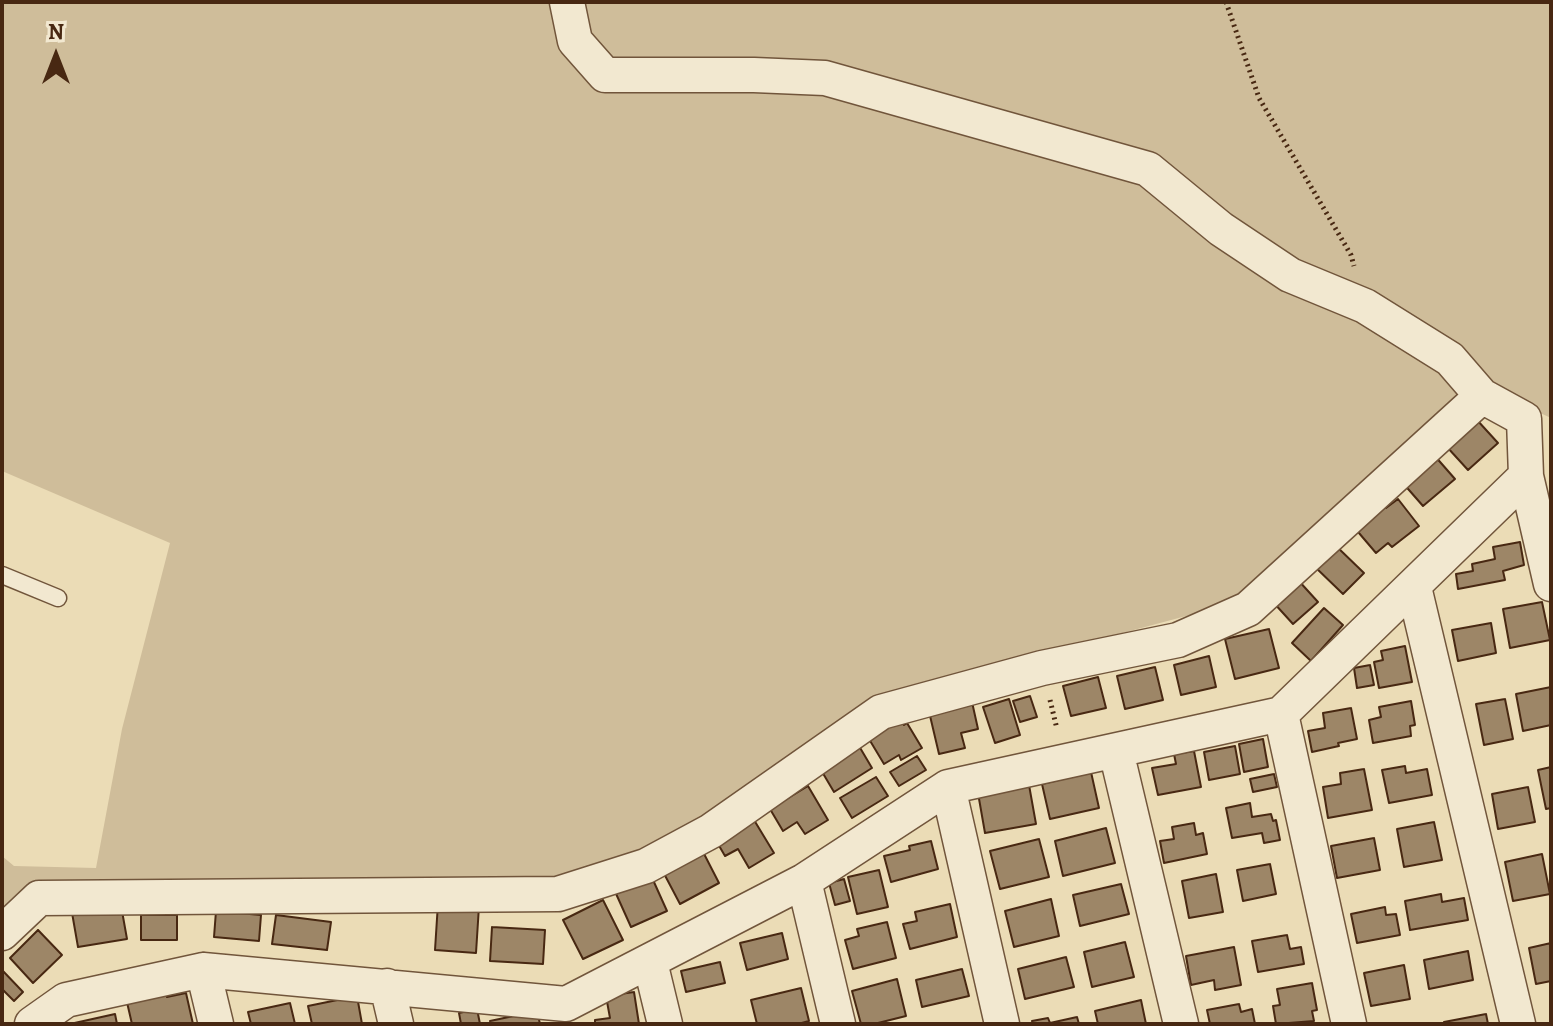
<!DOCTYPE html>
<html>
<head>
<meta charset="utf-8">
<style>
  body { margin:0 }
  #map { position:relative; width:1553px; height:1026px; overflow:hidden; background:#ebdcb6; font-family:Alegreya,serif }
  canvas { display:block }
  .frame { position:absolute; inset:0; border:4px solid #482812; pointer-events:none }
  .north { position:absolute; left:16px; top:16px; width:80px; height:80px; -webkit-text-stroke:6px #f2e8d0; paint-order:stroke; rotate:0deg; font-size:22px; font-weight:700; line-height:32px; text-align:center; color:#482812 }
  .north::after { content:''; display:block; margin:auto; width:28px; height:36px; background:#482812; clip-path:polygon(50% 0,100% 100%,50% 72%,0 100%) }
</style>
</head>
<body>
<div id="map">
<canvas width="1553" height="1026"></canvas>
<div class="frame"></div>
<div class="north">N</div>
</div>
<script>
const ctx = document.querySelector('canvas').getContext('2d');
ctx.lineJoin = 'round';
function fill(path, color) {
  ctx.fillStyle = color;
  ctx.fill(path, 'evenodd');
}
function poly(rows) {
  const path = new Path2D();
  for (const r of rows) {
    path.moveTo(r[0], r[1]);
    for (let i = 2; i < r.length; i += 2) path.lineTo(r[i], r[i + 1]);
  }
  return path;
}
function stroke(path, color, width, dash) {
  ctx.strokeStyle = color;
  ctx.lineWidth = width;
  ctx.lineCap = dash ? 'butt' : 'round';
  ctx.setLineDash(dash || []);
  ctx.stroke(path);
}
fill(poly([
  [2,2,1551,2,1551,418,1480,385,1246,600,868,701,706,816,621,864,540,886,213,881,28,883,2,911,2,856,14,866,96,868,122,729,170,543,2,471]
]), '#cfbd9a');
const building = poly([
  [1477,420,1498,443,1468,470,1447,447,1477,420],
  [1434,455,1455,479,1423,506,1402,482,1434,455],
  [1398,499,1419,526,1392,547,1388,543,1376,553,1353,526,1382,502,1386,508,1398,499],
  [1520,542,1524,565,1503,571,1505,580,1458,589,1456,574,1473,571,1472,564,1495,559,1493,547,1520,542],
  [1334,544,1364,573,1343,594,1313,565,1334,544],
  [1298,580,1318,602,1293,624,1273,602,1298,580],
  [1542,602,1550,640,1510,648,1503,609,1542,602],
  [1324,608,1343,625,1311,661,1292,643,1324,608],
  [1491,623,1496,653,1458,661,1452,630,1491,623],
  [1269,629,1279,668,1235,679,1225,639,1269,629],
  [1405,646,1412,682,1379,688,1374,662,1383,660,1381,651,1405,646],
  [1209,656,1216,687,1181,695,1174,665,1209,656],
  [1370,665,1374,685,1357,688,1354,668,1370,665],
  [1155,667,1163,700,1125,709,1117,676,1155,667],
  [1098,677,1106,708,1071,716,1063,686,1098,677],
  [1551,687,1551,725,1523,731,1516,694,1551,687],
  [970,693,978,729,961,733,965,748,939,754,927,703,970,693],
  [1030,696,1037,717,1020,722,1013,701,1030,696],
  [1009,699,1020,735,995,743,983,707,1009,699],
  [1505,699,1513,739,1484,745,1476,704,1505,699],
  [1411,701,1415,725,1410,726,1411,736,1373,743,1369,720,1381,717,1379,707,1411,701],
  [1351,708,1357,739,1338,743,1339,746,1312,752,1308,731,1325,728,1323,713,1351,708],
  [898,715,904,725,907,723,922,748,901,760,899,755,884,764,866,734,898,715],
  [1263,739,1268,767,1244,772,1239,744,1263,739],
  [859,746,872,768,834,792,821,770,859,746],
  [1235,746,1240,774,1209,780,1204,752,1235,746],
  [1194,751,1201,787,1158,795,1152,768,1176,764,1174,754,1194,751],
  [917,756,926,770,899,786,890,772,917,756],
  [1405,766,1406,773,1427,769,1432,795,1389,803,1382,770,1405,766],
  [1551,767,1551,808,1546,809,1538,770,1551,767],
  [1364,769,1372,810,1328,818,1323,787,1341,784,1340,773,1364,769],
  [1091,772,1099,808,1050,819,1042,784,1091,772],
  [1274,774,1277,787,1253,792,1250,779,1274,774],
  [876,777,888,796,852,818,840,798,876,777],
  [1029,785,1036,824,985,833,978,793,1029,785],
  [808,786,828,820,805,834,797,822,783,831,770,809,808,786],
  [1528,787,1535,822,1498,829,1492,794,1528,787],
  [1250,803,1252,817,1271,814,1273,821,1276,820,1280,840,1264,843,1262,833,1232,838,1226,808,1250,803],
  [751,815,774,853,749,868,738,849,725,856,714,837,751,815],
  [1434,822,1442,860,1404,867,1397,829,1434,822],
  [1194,823,1196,835,1203,833,1207,854,1164,863,1160,841,1174,839,1172,827,1194,823],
  [1106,828,1115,863,1063,876,1055,841,1106,828],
  [1374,838,1380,870,1337,878,1331,846,1374,838],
  [1039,839,1049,877,1000,889,990,851,1039,839],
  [931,841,938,869,891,882,884,856,910,850,909,846,931,841],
  [700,846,719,883,680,904,660,866,700,846],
  [1542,854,1550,894,1513,901,1505,862,1542,854],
  [1270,864,1276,894,1243,901,1237,870,1270,864],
  [879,870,888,907,857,914,848,877,879,870],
  [649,871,667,911,631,927,613,887,649,871],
  [1216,874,1223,912,1189,918,1182,881,1216,874],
  [844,879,850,901,835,905,829,883,844,879],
  [1121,884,1129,914,1080,926,1073,895,1121,884],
  [1441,894,1442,902,1464,898,1468,920,1410,930,1405,901,1441,894],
  [1051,899,1059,936,1014,947,1005,911,1051,899],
  [603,900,623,940,583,959,563,920,603,900],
  [95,903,98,915,122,911,127,939,78,947,71,907,95,903],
  [438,903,479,906,476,953,435,950,438,903],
  [950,904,957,937,910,949,903,924,917,921,915,912,950,904],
  [1385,907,1386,915,1396,914,1400,935,1357,943,1351,914,1385,907],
  [216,911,261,915,259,941,214,937,216,911],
  [141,915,177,915,177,940,141,940,141,915],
  [276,915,331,922,327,950,272,944,276,915],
  [887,922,896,958,853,969,845,940,859,936,857,929,887,922],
  [492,927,545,930,543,964,490,961,492,927],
  [38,930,62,955,33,983,10,958,38,930],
  [782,933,788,959,747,970,740,943,782,933],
  [1287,935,1290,949,1301,947,1304,964,1258,972,1252,941,1287,935],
  [1125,942,1134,977,1092,987,1084,952,1125,942],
  [1551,943,1551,981,1536,984,1529,948,1551,943],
  [1234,947,1241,985,1215,990,1214,980,1191,985,1186,956,1234,947],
  [1468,951,1473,980,1429,989,1424,960,1468,951],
  [1066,957,1074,987,1025,999,1018,969,1066,957],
  [720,962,725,983,686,992,681,971,720,962],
  [1404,965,1410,999,1371,1006,1364,973,1404,965],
  [962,969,969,996,922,1007,916,980,962,969],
  [2,970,23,992,14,1001,2,989,2,970],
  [897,979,906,1016,874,1024,861,1024,852,991,897,979],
  [1312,983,1317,1010,1312,1011,1314,1021,1276,1024,1273,1006,1280,1005,1277,989,1312,983],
  [801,988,809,1021,798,1024,757,1024,751,1000,801,988],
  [166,990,167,997,186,993,193,1024,132,1024,126,998,166,990],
  [634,992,639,1024,595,1024,595,1020,610,1018,606,996,634,992],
  [357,996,362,1024,312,1024,308,1006,357,996],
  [1141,1000,1146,1024,1098,1024,1095,1011,1141,1000],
  [290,1003,295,1024,251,1024,248,1012,290,1003],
  [1239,1004,1241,1012,1252,1009,1255,1024,1210,1024,1207,1010,1239,1004],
  [477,1009,480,1024,461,1024,459,1013,477,1009],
  [537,1011,540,1024,491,1024,490,1021,537,1011],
  [115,1014,117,1024,70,1024,115,1014],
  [1486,1014,1488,1024,1444,1024,1444,1022,1486,1014],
  [1077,1017,1079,1024,1033,1024,1032,1021,1048,1018,1050,1023,1077,1017]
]);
fill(building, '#9d8667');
stroke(building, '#482812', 2);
const service = poly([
  [2,575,58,598]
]);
const minor = poly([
  [567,2,575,41,605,75,754,75,825,78,1148,169,1221,229,1290,275,1365,306,1450,359,1482,396,1524,419,1526,476,1551,584],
  [1414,587,1518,1024],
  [1281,714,1349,1024],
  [1116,751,1181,1024],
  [948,787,1002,1024],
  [804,881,838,1024],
  [2,933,39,898,558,894,646,866,711,831,881,712,1042,668,1178,640,1248,609,1482,396],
  [650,962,665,1024],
  [203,970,216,1024],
  [387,986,396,1024],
  [32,1024,66,1000,203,970,566,1004,804,881,948,787,1281,714,1526,476]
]);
stroke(service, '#71553b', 19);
stroke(minor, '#71553b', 37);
stroke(poly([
  [1226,2,1259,98,1351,255,1354,266],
  [1050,700,1057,729]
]), '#482812', 5, [2, 4]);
stroke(service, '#f2e8d0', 16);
stroke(minor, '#f2e8d0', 34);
</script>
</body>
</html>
